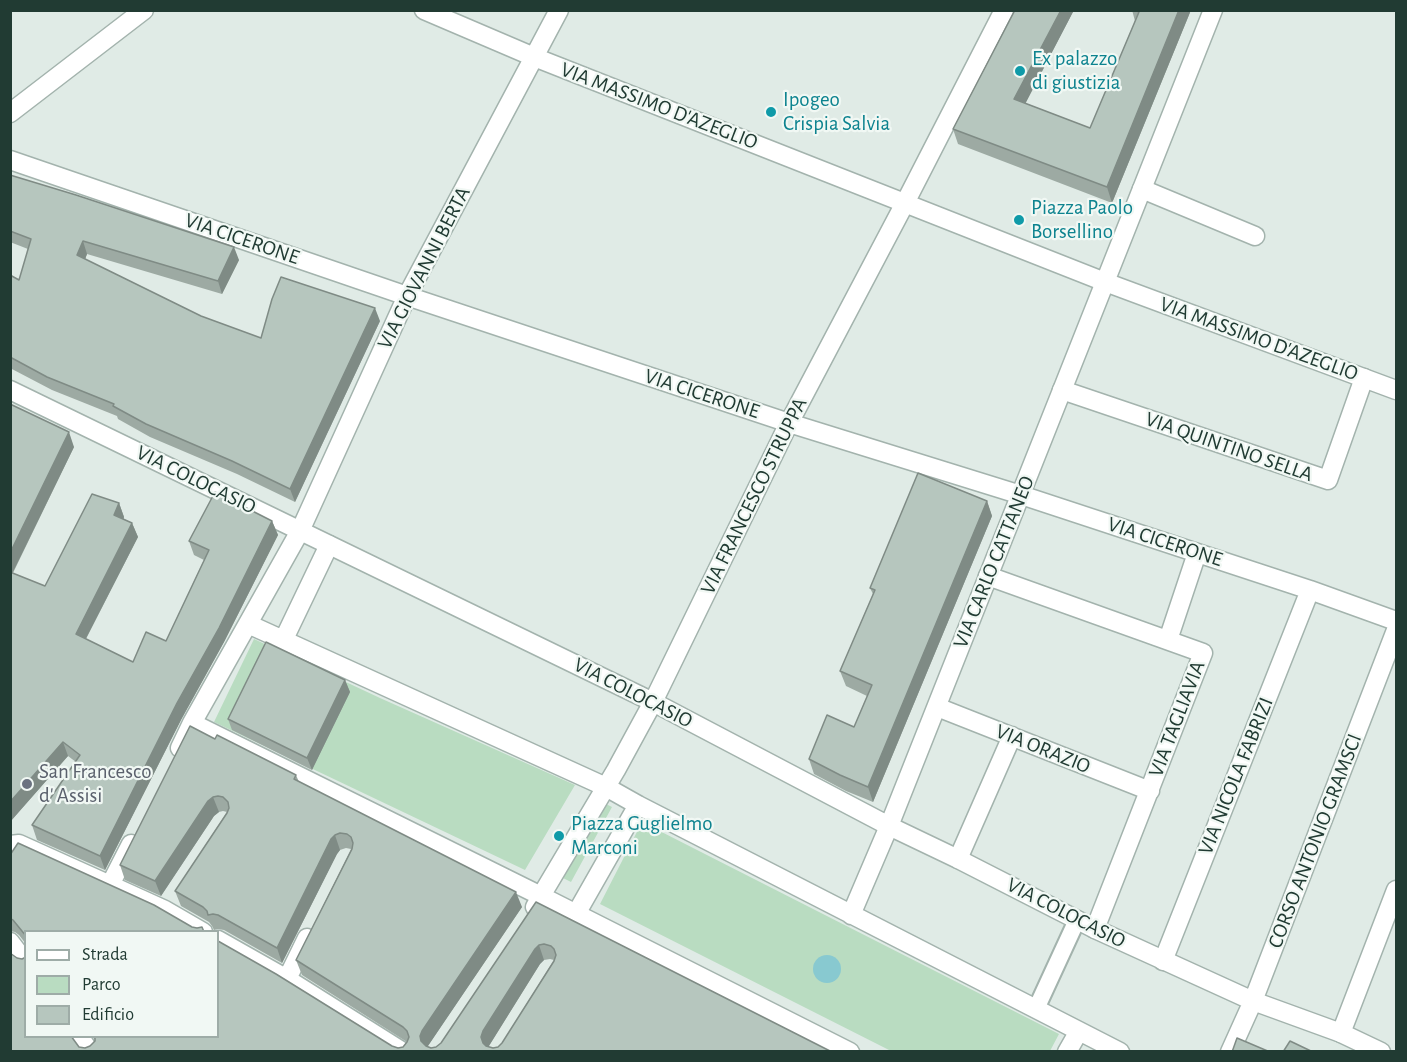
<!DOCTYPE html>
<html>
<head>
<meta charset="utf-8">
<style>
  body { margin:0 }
  #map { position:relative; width:1407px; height:1062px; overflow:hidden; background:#e0ebe6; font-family:"Alegreya Sans",sans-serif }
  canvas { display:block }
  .frame { position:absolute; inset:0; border:12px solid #213b33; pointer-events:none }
  .legend { position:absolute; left:24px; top:930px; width:195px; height:108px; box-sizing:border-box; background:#f1f8f4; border:2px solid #9eaca7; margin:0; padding:8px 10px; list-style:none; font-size:18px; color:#213b33 }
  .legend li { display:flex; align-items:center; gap:12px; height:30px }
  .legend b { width:30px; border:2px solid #9eaca7 }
</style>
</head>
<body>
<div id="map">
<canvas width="1407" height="1062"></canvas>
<div class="frame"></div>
<ul class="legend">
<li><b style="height:8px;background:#fff"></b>Strada</li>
<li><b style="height:16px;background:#b9dcc1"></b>Parco</li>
<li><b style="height:16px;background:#b6c6be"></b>Edificio</li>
</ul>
</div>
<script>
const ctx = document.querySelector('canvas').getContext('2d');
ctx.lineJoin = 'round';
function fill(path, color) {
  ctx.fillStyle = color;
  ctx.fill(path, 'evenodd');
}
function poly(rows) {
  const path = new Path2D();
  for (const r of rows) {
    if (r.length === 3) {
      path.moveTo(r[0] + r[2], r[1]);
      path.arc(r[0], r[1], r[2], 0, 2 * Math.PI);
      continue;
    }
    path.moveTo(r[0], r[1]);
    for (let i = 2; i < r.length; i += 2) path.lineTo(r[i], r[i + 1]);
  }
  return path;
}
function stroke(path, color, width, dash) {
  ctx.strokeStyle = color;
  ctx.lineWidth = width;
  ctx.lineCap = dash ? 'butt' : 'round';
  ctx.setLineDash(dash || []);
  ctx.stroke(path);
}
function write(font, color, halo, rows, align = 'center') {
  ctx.font = font + ' "Alegreya Sans",sans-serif';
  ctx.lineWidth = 4.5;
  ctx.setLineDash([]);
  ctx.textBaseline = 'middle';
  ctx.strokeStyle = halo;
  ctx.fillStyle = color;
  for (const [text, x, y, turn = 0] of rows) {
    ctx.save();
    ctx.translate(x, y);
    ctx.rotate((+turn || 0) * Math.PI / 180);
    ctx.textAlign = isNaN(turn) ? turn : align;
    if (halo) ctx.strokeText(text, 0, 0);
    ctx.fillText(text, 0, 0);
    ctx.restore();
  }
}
fill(poly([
  [254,639,380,698,575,785,525,870,214,722],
  [604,803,612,807,571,882,563,878],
  [642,822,1059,1034,1050,1051,891,1051,600,904]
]), '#b9dcc1');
fill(poly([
  [827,969,14]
]), '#88c9d0');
const pedestrian = poly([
  [1036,1009,1077,920]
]);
const minor = poly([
  [10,160,407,296,789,423,1021,495,1310,590,1396,621],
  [1142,189,1255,236],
  [1062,390,1328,480,1364,378],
  [988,576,1203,653,1095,929],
  [248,624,606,787,638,805,1120,1052],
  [1168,640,1197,553],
  [283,641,329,545],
  [937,707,1150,791],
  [192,723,541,896,535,907],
  [180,748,192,723,300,531,407,296,559,10],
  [10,845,19,844,110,885,165,910,203,932],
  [958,859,1012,736],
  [110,885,131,844],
  [576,914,638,805],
  [851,915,889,826],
  [218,940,287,979,403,1052],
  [10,942,26,963],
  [1163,961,1310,590],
  [287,979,307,938],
  [1341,1033,1396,890],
  [79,1036,90,1052],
  [1067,1052,1079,1031]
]);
const tertiary = poly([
  [424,10,534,57,1105,282,1396,390],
  [10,113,144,10],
  [10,390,653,702,889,826,958,859,1095,929,1253,1001,1341,1033,1381,1052],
  [889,826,1213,10],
  [850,1052,541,896,616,770,653,702,789,423,905,203,1004,10],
  [1230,1052,1253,1001,1396,630]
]);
stroke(pedestrian, '#a3b3ad', 20);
stroke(minor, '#a3b3ad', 21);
stroke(tertiary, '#a3b3ad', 21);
stroke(pedestrian, '#fff', 16);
stroke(minor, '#fff', 18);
stroke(tertiary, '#fff', 18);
fill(poly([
  [1015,10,1074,10,1025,103,1090,128,1135,21,1132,10,1191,10,1112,203,958,144,953,129],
  [10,175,239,260,222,294,87,254,85,259,201,316,261,338,380,321,295,502,237,474,150,437,118,419,117,416,52,390,10,368,10,275,19,280,28,249,10,242],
  [10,404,74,447,13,573,45,586,119,503,124,517,124,519,132,523,138,537,86,639,133,662,166,641,204,560,194,555,189,541,272,521,278,535,224,642,182,718,105,870,37,840,32,825,76,762,68,756,10,822],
  [987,501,992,516,873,802,846,791,814,774,809,759,854,727,867,696,846,686,840,671,873,594,870,588],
  [345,680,350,692,312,770,232,730,228,719],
  [215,739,296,775,299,782,522,907,427,1047,431,1048,436,1047,441,1043,536,902,832,1052,10,1052,26,1036,85,1048,90,1046,95,1041,95,1040,93,1036,218,1036,392,1046,398,1048,403,1047,407,1042,302,975,296,960,351,849,346,848,340,850,337,854,282,963,224,930,218,929,214,930,212,926,209,922,181,906,175,891,227,812,223,811,219,812,214,816,161,896,125,880,120,865],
  [550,959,554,960,502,1043,498,1047,493,1048,488,1047,540,964,544,960],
  [10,855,192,927,204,932,26,932,26,944,19,935,15,932,10,931]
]), '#9daaa3');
fill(poly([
  [1061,10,1074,10,1020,114,1014,99],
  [1179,10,1191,10,1112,203,1107,187],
  [83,241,87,254,82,268,77,255],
  [234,247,239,260,222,294,218,281],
  [375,308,380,321,295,502,290,489],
  [69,432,74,447,10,578,10,553],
  [987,501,992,516,873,802,868,787],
  [119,503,124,517,119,529,114,515],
  [272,521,278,535,224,642,182,718,105,870,100,856,177,703],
  [132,523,138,537,81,648,76,634],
  [345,680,350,692,312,770,307,758],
  [63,742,68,756,10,822,10,802],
  [213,797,219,812,214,816,161,896,155,881,208,801],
  [335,835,340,850,337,854,282,963,277,948,331,839],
  [516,892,522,907,428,1046,426,1051,421,1041,420,1036,422,1031],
  [539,945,544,960,540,964,489,1046,487,1052,486,1052,481,1037,483,1031,535,949]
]), '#7f8b85');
const building = poly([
  [1015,10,1061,10,1014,99,1090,128,1139,12,1135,10,1179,10,1107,187,953,129,1015,10],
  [10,175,76,195,234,247,218,281,83,241,77,255,201,316,261,338,272,299,281,277,375,308,290,489,232,461,146,424,113,406,114,404,47,377,10,357,10,275,19,280,31,239,10,231,10,175],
  [10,404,69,432,10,553,10,404],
  [918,473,987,501,868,787,840,775,809,759,827,715,854,727,872,685,840,671,875,590,870,588,918,473],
  [215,492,272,521,219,628,177,703,100,856,32,825,80,755,63,742,10,802,10,572,45,586,92,494,119,503,114,515,132,523,76,634,133,662,146,632,166,641,209,550,189,541,215,492],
  [266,642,345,680,307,758,228,719,266,642],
  [190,726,215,739,217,735,296,775,294,779,516,892,422,1031,420,1036,421,1041,426,1046,431,1048,436,1047,441,1043,536,902,832,1052,10,1052,10,953,17,958,22,959,26,957,26,1036,71,1036,79,1047,85,1048,90,1046,95,1041,95,1036,218,1036,218,941,276,974,392,1046,398,1048,403,1047,407,1042,409,1037,407,1031,403,1027,296,960,352,849,353,843,351,837,347,834,340,833,335,835,331,839,277,948,218,915,213,914,208,915,207,911,203,907,175,891,227,813,229,808,228,802,223,797,218,796,213,797,208,801,155,881,120,865,190,726],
  [544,944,551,946,554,949,556,955,554,961,502,1043,498,1047,493,1048,486,1046,483,1043,481,1037,483,1031,535,949,539,945,544,944],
  [18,843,154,905,192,927,197,928,202,927,204,932,26,932,26,936,13,920,10,918,10,855,18,843],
  [1237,1038,1270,1052,1232,1052,1237,1038],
  [1290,1041,1313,1052,1283,1052,1290,1041]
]);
fill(building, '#b6c6be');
stroke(building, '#7f8b85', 1.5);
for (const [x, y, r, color] of [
  [1020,71,6,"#0f9aa8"],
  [771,112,6,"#0f9aa8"],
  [1019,220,6,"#0f9aa8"],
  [27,784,6,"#6b7280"],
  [559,836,6,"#0f9aa8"]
]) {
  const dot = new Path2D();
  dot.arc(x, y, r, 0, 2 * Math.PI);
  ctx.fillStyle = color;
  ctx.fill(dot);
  stroke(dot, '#f1f8f4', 2);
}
write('21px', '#0d838f', '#f1f8f4', [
  ["Ex palazzo",1032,59],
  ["di giustizia",1032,83],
  ["Ipogeo",783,100],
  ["Crispia Salvia",783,124],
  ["Piazza Paolo",1031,208],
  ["Borsellino",1031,232],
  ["Piazza Guglielmo",571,824],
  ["Marconi",571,848]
], 'left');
write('21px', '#213b33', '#f1f8f4', [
  ["VIA MASSIMO D'AZEGLIO",659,106,21],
  ["VIA CICERONE",242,239,19],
  ["VIA GIOVANNI BERTA",424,268,-63],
  ["VIA MASSIMO D'AZEGLIO",1259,339,20],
  ["VIA CICERONE",702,394,18],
  ["VIA QUINTINO SELLA",1229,447,19],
  ["VIA COLOCASIO",196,480,26],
  ["VIA FRANCESCO STRUPPA",754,496,-64],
  ["VIA CICERONE",1165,542,18],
  ["VIA CARLO CATTANEO",994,562,-68],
  ["VIA COLOCASIO",633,693,27],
  ["VIA TAGLIAVIA",1177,719,-69],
  ["VIA ORAZIO",1043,749,22],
  ["VIA NICOLA FABRIZI",1236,776,-68],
  ["CORSO ANTONIO GRAMSCI",1315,841,-69],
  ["VIA COLOCASIO",1066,913,27]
]);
write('21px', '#5b616d', '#f1f8f4', [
  ["San Francesco",39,772],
  ["d' Assisi",39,796]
], 'left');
</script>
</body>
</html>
